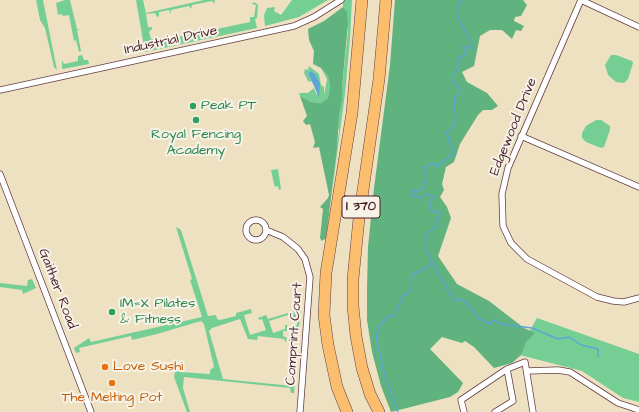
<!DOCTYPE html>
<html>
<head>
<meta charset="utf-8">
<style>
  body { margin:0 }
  canvas { display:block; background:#ede1c2 }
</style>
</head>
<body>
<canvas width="639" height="412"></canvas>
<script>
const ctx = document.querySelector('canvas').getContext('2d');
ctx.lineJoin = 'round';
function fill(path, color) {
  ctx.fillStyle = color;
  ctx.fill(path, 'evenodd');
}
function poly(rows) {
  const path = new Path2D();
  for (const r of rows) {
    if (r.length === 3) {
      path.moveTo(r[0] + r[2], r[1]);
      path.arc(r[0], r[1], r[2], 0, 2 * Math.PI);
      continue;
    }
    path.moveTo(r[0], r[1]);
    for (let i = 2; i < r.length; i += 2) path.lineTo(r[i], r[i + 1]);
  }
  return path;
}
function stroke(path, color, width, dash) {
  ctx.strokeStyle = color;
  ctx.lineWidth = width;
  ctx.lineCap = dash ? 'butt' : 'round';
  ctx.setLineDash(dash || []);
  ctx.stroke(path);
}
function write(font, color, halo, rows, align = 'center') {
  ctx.font = font + ' "Architects Daughter",sans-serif';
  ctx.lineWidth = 4;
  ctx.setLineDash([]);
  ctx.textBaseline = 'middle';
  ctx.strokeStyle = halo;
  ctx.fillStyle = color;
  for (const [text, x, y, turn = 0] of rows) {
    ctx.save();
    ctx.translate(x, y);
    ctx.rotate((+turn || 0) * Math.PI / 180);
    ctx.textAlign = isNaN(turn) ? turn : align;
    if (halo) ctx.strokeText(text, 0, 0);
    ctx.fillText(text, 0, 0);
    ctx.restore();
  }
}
fill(poly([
  [36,0,43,0,57,70,54,67,45,28,40,20],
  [65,0,70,0,77,29,80,29,77,30,81,51,79,52,76,40,74,41,69,15,63,16,62,14,58,15,56,3],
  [136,0,143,0,146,13,204,0,215,0,214,4,212,1,192,5,191,9,189,6,171,10,171,14,169,10,159,12,159,16,157,17,155,13,146,14,148,27,152,27,152,29,149,32,151,39,154,39,155,42,195,33,196,30,198,33,250,22,250,17,254,17,256,5,252,4,254,2,258,5,257,18,255,19,257,28,145,52],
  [292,0,328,0,299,17,265,26,264,15,267,8,275,7,274,11,281,15],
  [343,0,352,0,350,38,345,94,331,199,339,131,338,127,339,116,342,101,342,87,348,32,347,13,343,7],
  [82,55,84,60,88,60,89,64,62,69,62,60,64,64,78,61,78,56],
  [611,55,616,55,632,61,633,63,628,79,624,83,616,82,608,75,605,65],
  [309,66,319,74,321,85,324,87,324,95,327,79,321,68,328,76,330,87,328,98,321,103,311,102,300,96,299,93,308,93,314,88,317,96,315,74,311,71,308,73,312,82,308,81,304,73,305,69,308,70],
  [596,120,601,120,610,126,610,130,604,147,601,148,586,142,582,138,582,133,586,126],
  [278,169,281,189,279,190,278,186,275,187,274,184,271,170],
  [176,227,181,230,208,316,216,315,217,319,220,320,236,316,236,313,251,309,252,313,244,315,250,335,266,330,262,319,259,320,258,318,266,315,268,319,298,310,297,305,301,305,299,327,293,327,297,325,297,319,296,317,292,317,291,314,269,321,273,333,285,329,285,325,287,325,287,331,283,331,283,336,287,338,286,343,284,339,258,336,257,340,248,339,240,319,212,328,209,331,223,379,292,386,291,373,296,369,294,393,291,393,290,388,184,377,183,388,190,412,187,412,174,377,175,371,179,369,180,372,210,374,210,370,214,367,204,324,201,321,157,334,132,340,131,336,79,348,80,352,76,353,74,348,89,338,91,342,202,317,190,280,192,279],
  [32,279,36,288,23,294,22,290,0,287,0,283,27,286,28,280],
  [537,318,639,354,639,402,623,398,582,371,520,355,521,346]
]), '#75cf95');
fill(poly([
  [395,0,523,0,527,5,521,16,515,17,514,21,524,26,521,31,516,30,512,39,502,30,490,30,480,36,474,66,462,72,467,82,487,93,498,106,492,110,483,110,478,115,460,144,454,162,446,167,442,184,444,190,440,197,447,207,451,218,438,256,457,284,489,301,524,328,535,333,526,342,521,355,512,363,494,368,474,347,465,341,462,343,442,337,430,349,463,383,458,392,450,397,391,412,381,386,372,352,367,320,367,289,368,247,374,188,390,65],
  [343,7,347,12,348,24,342,87,342,101,339,116,337,149,326,238,322,241,320,238,323,209,320,207,328,198,329,195,319,147,313,148,315,142,310,124,306,125,303,121,307,116,300,96,311,102,321,103,328,98,330,87,328,76,321,68,313,64,314,51,309,40,308,29,324,21]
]), '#60b27e');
fill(poly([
  [311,71,315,74,320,83,319,97,308,73]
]), '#5ba7d4');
stroke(poly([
  [462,0,457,8,458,17,472,46,470,49,467,47,463,47,466,54,459,58,457,70,454,73,453,80,460,89,459,95,454,98,456,121,451,129,445,133,448,136,454,153,437,167,434,163,425,167,423,172,426,175,425,182,423,188,416,192,412,189,412,196,420,198,424,195,430,195,434,197,429,201,431,209,432,212,438,211,440,215,436,221,436,226,427,234,425,243,426,251,454,301,460,299,466,302,478,318,490,324,493,320,501,324,532,328,558,339,569,337,581,345,598,349,598,357],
  [398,412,383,369,376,336,379,327,387,317,394,316,403,296,411,291,412,275,424,269,433,262]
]), '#5ba7d4', 1.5);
const minor = poly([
  [581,0,508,168,502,194,503,226,511,243,527,259,597,297,613,301,624,302,639,298],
  [581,0,639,27],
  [0,90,294,26,314,17,341,0],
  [521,136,639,187],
  [0,174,91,412],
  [256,230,10],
  [266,230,283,237,298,249,305,259,310,277,300,412],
  [527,371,558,370,570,372,618,403,639,410],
  [464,412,461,400,507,369,525,362,533,412],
  [495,412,513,401,507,369]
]);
const motorway = poly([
  [347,412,337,387,328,345,324,315,326,273,352,113,362,0],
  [379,412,370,394,362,368,356,336,353,306,353,279,359,218,379,79,386,0]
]);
stroke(minor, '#623c42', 7);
stroke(motorway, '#623c42', 12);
stroke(minor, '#fff', 5.5);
stroke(motorway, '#fbbd6e', 11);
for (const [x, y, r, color] of [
  [193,106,4,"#2e9e5b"],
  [196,120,4,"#2e9e5b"],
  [112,312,4,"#2e9e5b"],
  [105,367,4,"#e8710a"],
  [112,383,4,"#e8710a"]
]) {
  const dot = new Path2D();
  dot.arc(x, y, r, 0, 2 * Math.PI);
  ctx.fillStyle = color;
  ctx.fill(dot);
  stroke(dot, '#f7f3e8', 1.5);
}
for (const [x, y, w] of [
  [361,207,38]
]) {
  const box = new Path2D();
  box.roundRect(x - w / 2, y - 11, w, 22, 3);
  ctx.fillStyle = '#f7f3e8';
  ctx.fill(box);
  stroke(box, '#4a1f2b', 1);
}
write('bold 13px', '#4a1f2b', null, [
  ["I 370",361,207]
]);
write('14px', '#4a1f2b', '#f7f3e8', [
  ["Industrial Drive",171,41,-12],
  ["Edgewood Drive",514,127,-68],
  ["Gaither Road",57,289,69],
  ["Comprint Court",295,334,-86]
]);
write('14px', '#27864d', '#f7f3e8', [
  ["Peak PT",201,106],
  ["Royal Fencing",196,135,"center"],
  ["Academy",196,151,"center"],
  ["IM=X Pilates",120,304],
  ["& Fitness",120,320]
], 'left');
write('14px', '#c56008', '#f7f3e8', [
  ["Love Sushi",113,367],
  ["The Melting Pot",112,398,"center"]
], 'left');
</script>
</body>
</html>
